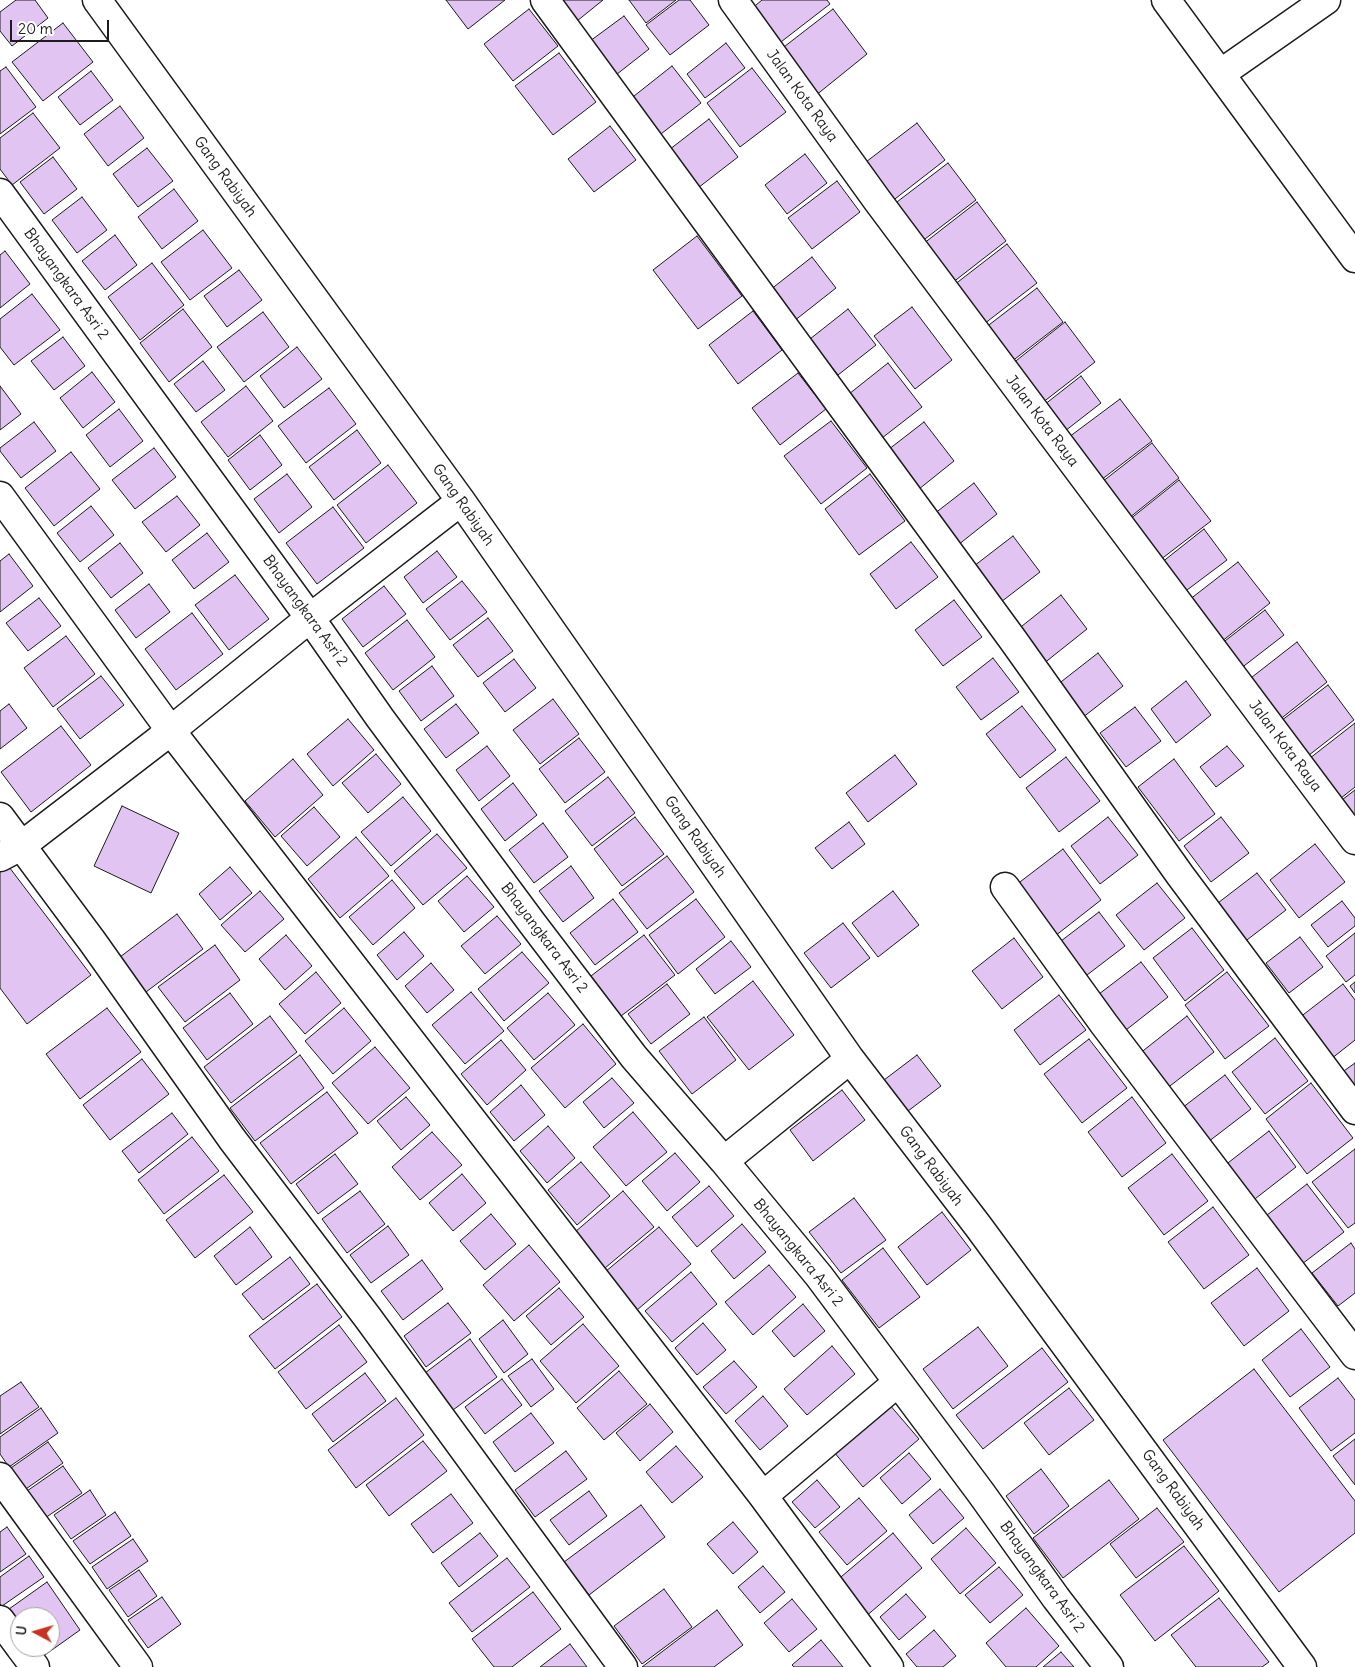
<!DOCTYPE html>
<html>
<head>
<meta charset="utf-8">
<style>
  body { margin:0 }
  #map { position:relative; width:1355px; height:1667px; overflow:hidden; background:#fff; font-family:Delius,sans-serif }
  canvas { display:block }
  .north { position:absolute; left:10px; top:1607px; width:50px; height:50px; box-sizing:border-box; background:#fff; border:1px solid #a4a4a4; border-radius:50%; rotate:276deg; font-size:14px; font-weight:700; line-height:20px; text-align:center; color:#1c1c1c }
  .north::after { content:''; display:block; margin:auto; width:18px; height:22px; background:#c8321e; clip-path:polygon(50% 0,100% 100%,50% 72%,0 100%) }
  .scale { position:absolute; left:10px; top:20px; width:99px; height:22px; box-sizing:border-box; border:2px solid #1c1c1c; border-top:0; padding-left:6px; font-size:15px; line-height:18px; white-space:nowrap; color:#1c1c1c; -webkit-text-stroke:4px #fff; paint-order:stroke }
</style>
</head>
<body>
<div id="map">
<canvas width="1355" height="1667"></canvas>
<div class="north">U</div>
<div class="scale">20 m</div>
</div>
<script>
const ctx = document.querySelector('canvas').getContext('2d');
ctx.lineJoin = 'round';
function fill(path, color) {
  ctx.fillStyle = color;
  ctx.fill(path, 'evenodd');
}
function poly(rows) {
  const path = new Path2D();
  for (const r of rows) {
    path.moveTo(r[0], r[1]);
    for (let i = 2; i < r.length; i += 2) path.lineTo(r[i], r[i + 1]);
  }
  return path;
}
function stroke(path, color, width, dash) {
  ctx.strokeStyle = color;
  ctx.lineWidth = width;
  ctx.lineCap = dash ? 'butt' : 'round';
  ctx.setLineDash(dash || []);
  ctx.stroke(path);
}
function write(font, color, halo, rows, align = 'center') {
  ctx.font = font + ' Delius,sans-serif';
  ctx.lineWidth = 4;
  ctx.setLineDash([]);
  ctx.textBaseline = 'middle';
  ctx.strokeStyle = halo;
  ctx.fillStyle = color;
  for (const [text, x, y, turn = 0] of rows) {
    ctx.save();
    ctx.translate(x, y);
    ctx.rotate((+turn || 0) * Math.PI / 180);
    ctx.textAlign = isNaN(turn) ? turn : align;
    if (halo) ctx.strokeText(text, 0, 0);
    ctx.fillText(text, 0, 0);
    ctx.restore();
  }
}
const building = poly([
  [16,0,35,0,48,18,12,46,0,31,0,12,16,0],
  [446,0,505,0,468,29,446,0],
  [561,0,603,0,577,21,561,0],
  [629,0,676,0,646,23,629,0],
  [679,0,690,0,709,25,670,55,646,25,679,0],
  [762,0,827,0,830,4,777,45,750,10,762,0],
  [529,9,558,46,513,81,484,44,529,9],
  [833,9,867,54,815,96,780,50,833,9],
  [624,16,649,49,612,78,586,44,624,16],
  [63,23,93,62,43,101,12,62,63,23],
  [726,43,745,68,705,98,687,74,726,43],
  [559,53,596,102,553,135,515,86,559,53],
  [672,66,701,103,657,137,629,100,672,66],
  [6,67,36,107,0,134,0,71,6,67],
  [752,68,786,112,740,147,707,103,752,68],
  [91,71,113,100,80,125,58,97,91,71],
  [120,106,144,138,108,166,84,134,120,106],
  [33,113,60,148,12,185,0,169,0,138,33,113],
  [709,119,738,157,694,191,665,153,709,119],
  [917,123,945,160,891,202,862,165,917,123],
  [610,126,636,160,594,192,568,159,610,126],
  [147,148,173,181,138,207,113,174,147,148],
  [805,154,827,183,787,214,765,185,805,154],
  [53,157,77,189,44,214,20,182,53,157],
  [948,163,976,200,921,242,893,205,948,163],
  [837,181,860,212,812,249,788,218,837,181],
  [174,189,198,221,162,249,138,217,174,189],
  [82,197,107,230,77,253,52,220,82,197],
  [977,202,1006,241,952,283,923,244,977,202],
  [203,230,232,268,190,300,161,262,203,230],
  [115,235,137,265,105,290,82,261,115,235],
  [697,236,742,296,698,329,653,270,697,236],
  [1007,244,1037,283,984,324,954,285,1007,244],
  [5,251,30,284,0,308,0,255,5,251],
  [812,257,836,288,794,321,770,290,812,257],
  [152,263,184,305,140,340,108,297,152,263],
  [239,270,262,300,227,327,204,296,239,270],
  [1037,288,1063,322,1011,362,985,328,1037,288],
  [32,294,60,330,14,365,0,347,0,319,32,294],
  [912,307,952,360,915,389,874,336,912,307],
  [183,309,212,347,169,382,140,343,183,309],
  [848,309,876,345,838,375,810,339,848,309],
  [753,311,782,350,738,384,709,345,753,311],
  [263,312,289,347,244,382,217,347,263,312],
  [1065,322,1095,362,1042,403,1012,364,1065,322],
  [63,337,85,366,54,390,31,361,63,337],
  [297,347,322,379,284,408,260,376,297,347],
  [203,361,225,390,196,412,174,384,203,361],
  [888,363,922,407,882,438,849,394,888,363],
  [92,372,115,402,83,428,60,398,92,372],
  [798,373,826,409,780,445,752,408,798,373],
  [1081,376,1101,403,1065,431,1044,405,1081,376],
  [0,386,21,414,0,430,0,386],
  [246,386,273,421,228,457,201,422,246,386],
  [329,388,356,424,306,463,278,426,329,388],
  [1120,399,1152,441,1101,480,1069,437,1120,399],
  [119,409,143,441,110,467,86,435,119,409],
  [831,421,867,468,821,504,784,456,831,421],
  [34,422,56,451,21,478,0,451,0,448,34,422],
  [924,422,954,461,914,493,884,453,924,422],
  [357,430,381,463,334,500,309,467,357,430],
  [260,435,282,465,250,490,228,460,260,435],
  [1152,443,1179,478,1129,518,1102,482,1152,443],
  [154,448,176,477,135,509,112,480,154,448],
  [71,452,100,489,54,526,25,488,71,452],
  [388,465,417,503,366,543,337,505,388,465],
  [287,474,312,507,279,533,254,499,287,474],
  [870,474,905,521,859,555,825,509,870,474],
  [1179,480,1211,521,1160,560,1129,520,1179,480],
  [974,483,997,514,958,545,934,514,974,483],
  [177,496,200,525,166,552,142,522,177,496],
  [91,506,114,535,80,562,57,533,91,506],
  [333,507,364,548,317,584,286,543,333,507],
  [1204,529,1227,560,1183,593,1161,563,1204,529],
  [207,533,229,562,194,589,172,560,207,533],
  [1013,536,1040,572,1001,602,974,566,1013,536],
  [911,542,938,577,896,609,870,574,911,542],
  [120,543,143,573,111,598,88,568,120,543],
  [437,551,457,577,423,603,404,577,437,551],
  [9,554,33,586,0,612,0,561,9,554],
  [1238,562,1270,603,1221,642,1189,600,1238,562],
  [235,575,269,619,229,650,195,605,235,575],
  [462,581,487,612,450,640,426,609,462,581],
  [149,584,170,612,136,638,115,610,149,584],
  [384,586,406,614,363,647,342,619,384,586],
  [1061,595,1087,629,1043,664,1017,630,1061,595],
  [39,598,61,626,28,651,6,623,39,598],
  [954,600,982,637,943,666,915,630,954,600],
  [1265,610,1284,635,1240,669,1221,644,1265,610],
  [192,613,223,654,176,690,145,649,192,613],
  [488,618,513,651,478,677,453,645,488,618],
  [407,620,435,657,393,690,365,653,407,620],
  [66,636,95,674,53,707,24,668,66,636],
  [1297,642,1327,682,1278,721,1247,681,1297,642],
  [1098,653,1123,686,1082,718,1057,685,1098,653],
  [993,658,1019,692,981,720,956,687,993,658],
  [514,659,536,688,505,712,483,683,514,659],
  [432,666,454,696,421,721,399,691,432,666],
  [101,676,124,705,80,739,57,709,101,676],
  [1186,681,1211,715,1176,743,1151,709,1186,681],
  [1328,685,1354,720,1304,759,1277,724,1328,685],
  [553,699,579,734,540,764,513,730,553,699],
  [9,704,27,728,0,749,0,711,9,704],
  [456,704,479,733,446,758,424,729,456,704],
  [1022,706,1056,750,1020,778,986,734,1022,706],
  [1135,707,1161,741,1126,767,1100,733,1135,707],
  [348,719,374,750,333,786,307,754,348,719],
  [1355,723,1355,787,1336,802,1305,762,1355,723],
  [61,726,91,765,31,812,1,772,61,726],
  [579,738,605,772,565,803,539,769,579,738],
  [487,746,510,776,479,801,456,770,487,746],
  [1227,746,1244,766,1216,787,1200,767,1227,746],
  [376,754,401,784,368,813,342,783,376,754],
  [895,755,917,784,868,822,846,793,895,755],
  [1066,757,1100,801,1059,832,1026,788,1066,757],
  [293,759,323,795,275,837,245,801,293,759],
  [1174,759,1215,814,1179,841,1138,787,1174,759],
  [608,777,635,813,592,846,565,811,608,777],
  [513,783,537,815,505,841,481,809,513,783],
  [1355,790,1355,826,1338,803,1355,790],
  [403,797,431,831,391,866,361,832,403,797],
  [122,806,179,833,151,893,94,866,122,806],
  [314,807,340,837,307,866,281,836,314,807],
  [635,817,664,854,622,886,594,849,635,817],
  [1108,817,1138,855,1100,884,1071,846,1108,817],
  [1221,817,1249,853,1211,882,1184,846,1221,817],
  [849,822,865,844,832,869,815,848,849,822],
  [543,823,568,857,534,883,509,850,543,823],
  [437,834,467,868,423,905,394,871,437,834],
  [356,837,389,876,340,918,308,879,356,837],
  [1315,844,1345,882,1299,918,1270,880,1315,844],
  [1063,849,1101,900,1055,936,1016,885,1063,849],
  [667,856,694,892,647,929,619,893,667,856],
  [3,859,91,975,27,1024,0,988,0,861,3,859],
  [571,866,594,898,563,922,539,891,571,866],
  [230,867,252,893,220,920,199,894,230,867],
  [1257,873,1286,910,1243,943,1214,906,1257,873],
  [467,876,494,907,464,932,438,901,467,876],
  [392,880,415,908,373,945,349,917,392,880],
  [1157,883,1185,918,1144,950,1116,915,1157,883],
  [260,891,284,919,245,952,221,925,260,891],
  [893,891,919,925,878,957,852,923,893,891],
  [613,899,638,932,595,965,570,933,613,899],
  [696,899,725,937,678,974,649,935,696,899],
  [1342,901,1355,918,1355,926,1328,947,1311,925,1342,901],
  [1099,912,1125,946,1087,975,1061,941,1099,912],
  [177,914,203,949,146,992,120,957,177,914],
  [497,916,521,944,485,974,461,946,497,916],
  [843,923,870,958,831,988,804,953,843,923],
  [1192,928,1224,970,1185,1001,1153,958,1192,928],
  [404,932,424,956,397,980,377,955,404,932],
  [1355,933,1355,975,1346,982,1326,956,1355,933],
  [286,935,312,966,285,990,259,959,286,935],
  [644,935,675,975,621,1016,591,976,644,935],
  [1300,937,1323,967,1289,993,1266,963,1300,937],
  [1014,938,1043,977,1002,1009,972,971,1014,938],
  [731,941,751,967,715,994,696,969,731,941],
  [215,945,240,980,185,1022,158,987,215,945],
  [522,952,549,983,504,1021,478,989,522,952],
  [1141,962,1168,997,1126,1030,1099,994,1141,962],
  [431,963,454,990,427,1013,405,986,431,963],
  [316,972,341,1003,305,1034,279,1004,316,972],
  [1227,972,1269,1026,1225,1059,1185,1005,1227,972],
  [753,981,794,1035,749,1070,707,1017,753,981],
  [1355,982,1355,993,1350,986,1355,982],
  [667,984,690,1014,651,1044,628,1014,667,984],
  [1343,984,1355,1000,1355,1040,1331,1059,1299,1018,1343,984],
  [471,992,504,1031,465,1064,432,1025,471,992],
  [230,993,253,1024,207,1060,183,1028,230,993],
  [548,993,575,1025,534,1060,507,1028,548,993],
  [1059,995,1086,1030,1040,1065,1014,1030,1059,995],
  [107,1008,141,1052,80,1099,46,1054,107,1008],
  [344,1008,371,1041,333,1074,305,1041,344,1008],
  [270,1016,297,1052,231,1103,204,1067,270,1016],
  [1187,1016,1214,1052,1166,1089,1139,1054,1187,1016],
  [704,1017,736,1060,692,1094,659,1051,704,1017],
  [583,1024,616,1064,565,1108,531,1068,583,1024],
  [1275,1038,1308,1081,1265,1114,1232,1072,1275,1038],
  [1089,1039,1127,1088,1082,1123,1044,1074,1089,1039],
  [501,1040,526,1070,487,1105,461,1074,501,1040],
  [375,1047,410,1088,368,1124,332,1083,375,1047],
  [300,1055,324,1088,255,1141,230,1108,300,1055],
  [917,1055,941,1086,908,1111,884,1080,917,1055],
  [142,1059,169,1094,110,1140,83,1105,142,1059],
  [1355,1063,1355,1091,1341,1073,1355,1063],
  [1225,1075,1251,1109,1208,1142,1182,1108,1225,1075],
  [612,1078,634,1103,604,1128,583,1102,612,1078],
  [1311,1083,1353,1138,1307,1174,1266,1119,1311,1083],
  [521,1085,545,1115,514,1141,490,1112,521,1085],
  [842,1090,865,1120,813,1161,790,1130,842,1090],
  [327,1092,358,1133,291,1184,260,1143,327,1092],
  [406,1097,430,1125,401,1150,377,1121,406,1097],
  [1132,1097,1166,1143,1122,1177,1088,1132,1132,1097],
  [633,1112,667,1152,626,1186,593,1147,633,1112],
  [172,1113,188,1134,139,1173,122,1151,172,1113],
  [548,1126,575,1158,547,1183,520,1151,548,1126],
  [1269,1131,1296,1167,1251,1202,1224,1166,1269,1131],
  [432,1132,462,1165,420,1200,392,1167,432,1132],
  [192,1137,219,1171,164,1214,138,1180,192,1137],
  [1355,1149,1355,1223,1348,1228,1312,1182,1355,1149],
  [675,1153,700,1182,667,1211,642,1181,675,1153],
  [335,1154,358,1184,318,1214,296,1184,335,1154],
  [1172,1154,1208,1201,1164,1235,1128,1188,1172,1154],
  [581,1162,610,1196,577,1225,548,1190,581,1162],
  [462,1174,486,1203,453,1231,429,1203,462,1174],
  [224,1175,253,1212,195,1258,166,1220,224,1175],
  [1307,1184,1344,1232,1298,1267,1262,1219,1307,1184],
  [709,1186,734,1216,697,1247,672,1217,709,1186],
  [360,1191,385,1224,347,1253,322,1219,360,1191],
  [623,1191,654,1227,605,1268,575,1232,623,1191],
  [854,1198,886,1240,841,1273,809,1232,854,1198],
  [1213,1207,1249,1255,1204,1289,1168,1242,1213,1207],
  [942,1212,971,1250,927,1285,898,1247,942,1212],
  [491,1214,516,1244,485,1270,460,1241,491,1214],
  [742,1224,766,1252,734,1279,711,1251,742,1224],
  [388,1226,409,1255,371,1283,350,1255,388,1226],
  [250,1227,272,1257,236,1285,214,1256,250,1227],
  [659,1227,691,1264,637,1310,605,1272,659,1227],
  [1351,1243,1355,1249,1355,1293,1338,1306,1312,1273,1351,1243],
  [529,1245,560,1282,514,1321,483,1285,529,1245],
  [883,1248,920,1297,879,1328,842,1280,883,1248],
  [290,1257,310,1284,263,1320,242,1294,290,1257],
  [422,1260,443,1289,403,1320,381,1291,422,1260],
  [769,1265,796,1297,753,1335,725,1302,769,1265],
  [1257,1268,1289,1311,1244,1346,1211,1303,1257,1268],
  [691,1272,717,1304,672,1342,645,1311,691,1272],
  [317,1284,342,1317,275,1369,249,1336,317,1284],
  [559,1288,584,1317,551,1345,526,1316,559,1288],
  [448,1303,471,1333,426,1367,404,1336,448,1303],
  [803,1304,825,1331,794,1357,772,1331,803,1304],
  [503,1320,528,1354,504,1373,479,1339,503,1320],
  [703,1323,726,1350,697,1375,675,1348,703,1323],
  [583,1324,619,1366,576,1403,540,1361,583,1324],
  [339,1325,367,1362,306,1409,278,1372,339,1325],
  [978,1327,1008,1366,953,1409,923,1369,978,1327],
  [1301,1329,1330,1367,1290,1397,1262,1360,1301,1329],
  [470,1339,497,1377,453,1410,425,1373,470,1339],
  [832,1346,855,1374,807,1415,784,1389,832,1346],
  [1042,1348,1068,1382,983,1449,956,1415,1042,1348],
  [532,1359,554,1389,531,1407,508,1376,532,1359],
  [734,1361,757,1387,726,1414,703,1387,734,1361],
  [1254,1369,1355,1501,1355,1533,1279,1592,1163,1440,1254,1369],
  [619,1371,647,1404,604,1440,577,1408,619,1371],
  [365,1373,386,1401,333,1442,312,1414,365,1373],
  [1338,1378,1355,1400,1355,1433,1331,1451,1299,1408,1338,1378],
  [502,1379,522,1405,485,1434,465,1407,502,1379],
  [21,1382,39,1407,0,1434,0,1396,21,1382],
  [1069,1388,1094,1420,1049,1455,1024,1423,1069,1388],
  [763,1396,788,1426,760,1450,735,1421,763,1396],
  [396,1398,424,1435,356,1488,328,1450,396,1398],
  [650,1404,673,1432,640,1461,616,1433,650,1404],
  [889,1404,919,1439,863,1487,834,1452,889,1404],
  [41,1408,58,1433,9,1467,0,1454,0,1437,41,1408],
  [531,1413,554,1443,515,1472,493,1442,531,1413],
  [1355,1439,1355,1485,1333,1456,1355,1439],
  [423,1441,447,1471,389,1516,366,1485,423,1441],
  [48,1442,63,1463,23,1491,8,1470,48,1442],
  [676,1446,703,1477,672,1503,646,1472,676,1446],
  [566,1451,587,1479,535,1517,515,1490,566,1451],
  [909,1453,931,1479,902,1504,880,1478,909,1453],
  [63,1466,82,1493,45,1518,27,1491,63,1466],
  [1041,1469,1069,1506,1034,1534,1006,1496,1041,1469],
  [817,1480,840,1507,815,1528,792,1502,817,1480],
  [1109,1480,1139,1519,1063,1578,1033,1538,1109,1480],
  [940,1489,964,1518,933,1544,909,1515,940,1489],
  [90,1490,106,1515,71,1539,54,1515,90,1490],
  [589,1491,607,1516,569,1545,550,1520,589,1491],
  [451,1494,473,1523,433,1553,411,1524,451,1494],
  [859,1498,887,1531,847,1565,819,1532,859,1498],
  [641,1505,665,1537,589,1595,564,1562,641,1505],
  [1157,1508,1184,1542,1136,1578,1110,1544,1157,1508],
  [115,1512,131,1536,90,1564,73,1541,115,1512],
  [733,1522,758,1552,733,1574,707,1544,733,1522],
  [7,1527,26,1554,0,1572,0,1532,7,1527],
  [966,1528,996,1563,960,1594,931,1559,966,1528],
  [480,1533,498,1556,459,1587,441,1563,480,1533],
  [893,1533,922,1568,864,1618,835,1582,893,1533],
  [133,1539,148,1561,107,1589,92,1567,133,1539],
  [1184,1546,1219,1591,1155,1641,1120,1595,1184,1546],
  [29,1556,44,1577,2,1606,0,1604,0,1577,29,1556],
  [507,1558,530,1587,472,1632,449,1603,507,1558],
  [763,1566,785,1592,760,1613,738,1587,763,1566],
  [999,1567,1023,1595,990,1623,965,1595,999,1567],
  [139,1570,157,1596,128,1617,109,1590,139,1570],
  [47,1582,80,1630,35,1662,25,1647,50,1647,50,1617,20,1617,20,1640,2,1614,47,1582],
  [664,1589,692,1627,642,1664,614,1626,664,1589],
  [533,1592,561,1629,512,1667,494,1667,472,1639,533,1592],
  [906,1594,926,1617,899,1640,880,1617,906,1594],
  [162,1597,181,1624,148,1648,128,1620,162,1597],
  [1219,1598,1269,1662,1262,1667,1196,1667,1171,1635,1219,1598],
  [792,1599,817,1629,789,1652,764,1623,792,1599],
  [1026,1608,1059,1646,1036,1667,1006,1667,986,1643,1026,1608],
  [717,1610,743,1645,714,1667,642,1667,717,1610],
  [934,1630,956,1656,943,1667,917,1667,906,1654,934,1630],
  [821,1640,843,1667,794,1667,792,1665,821,1640],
  [570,1644,587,1667,540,1667,570,1644],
  [1061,1652,1074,1667,1043,1667,1061,1652]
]);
fill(building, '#e1c4f2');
stroke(building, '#1c1c1c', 1);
const street = poly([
  [97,0,461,501,850,1059,978,1226,1302,1667],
  [545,0,1013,640,1180,875,1355,1110],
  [733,0,877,200,1355,840],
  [1166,0,1355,258],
  [1220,74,1326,0],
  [0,193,310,618,380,718,532,923,634,1057,724,1161,819,1276,981,1493,1056,1598,1109,1667],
  [0,496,171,731,763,1496,889,1667],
  [0,817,92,941,232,1139,368,1318,623,1667],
  [0,857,21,846,159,740,310,618,461,501],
  [1005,887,1104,1024,1355,1355],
  [724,1161,850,1059],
  [0,1477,138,1667],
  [763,1496,897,1383],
  [0,1620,20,1647],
  [20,1647,35,1667]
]);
stroke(street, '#1c1c1c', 31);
stroke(street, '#fff', 28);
write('15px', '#1c1c1c', '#fff', [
  ["Jalan Kota Raya",802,96,54],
  ["Gang Rabiyah",225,177,54],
  ["Bhayangkara Asri 2",66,284,54],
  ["Jalan Kota Raya",1042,421,53],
  ["Gang Rabiyah",463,505,55],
  ["Bhayangkara Asri 2",305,611,54],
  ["Jalan Kota Raya",1285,746,53],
  ["Gang Rabiyah",695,837,55],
  ["Bhayangkara Asri 2",544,938,53],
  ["Gang Rabiyah",931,1166,53],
  ["Bhayangkara Asri 2",798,1253,51],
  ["Gang Rabiyah",1173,1490,54],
  ["Bhayangkara Asri 2",1042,1577,54]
]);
</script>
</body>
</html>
